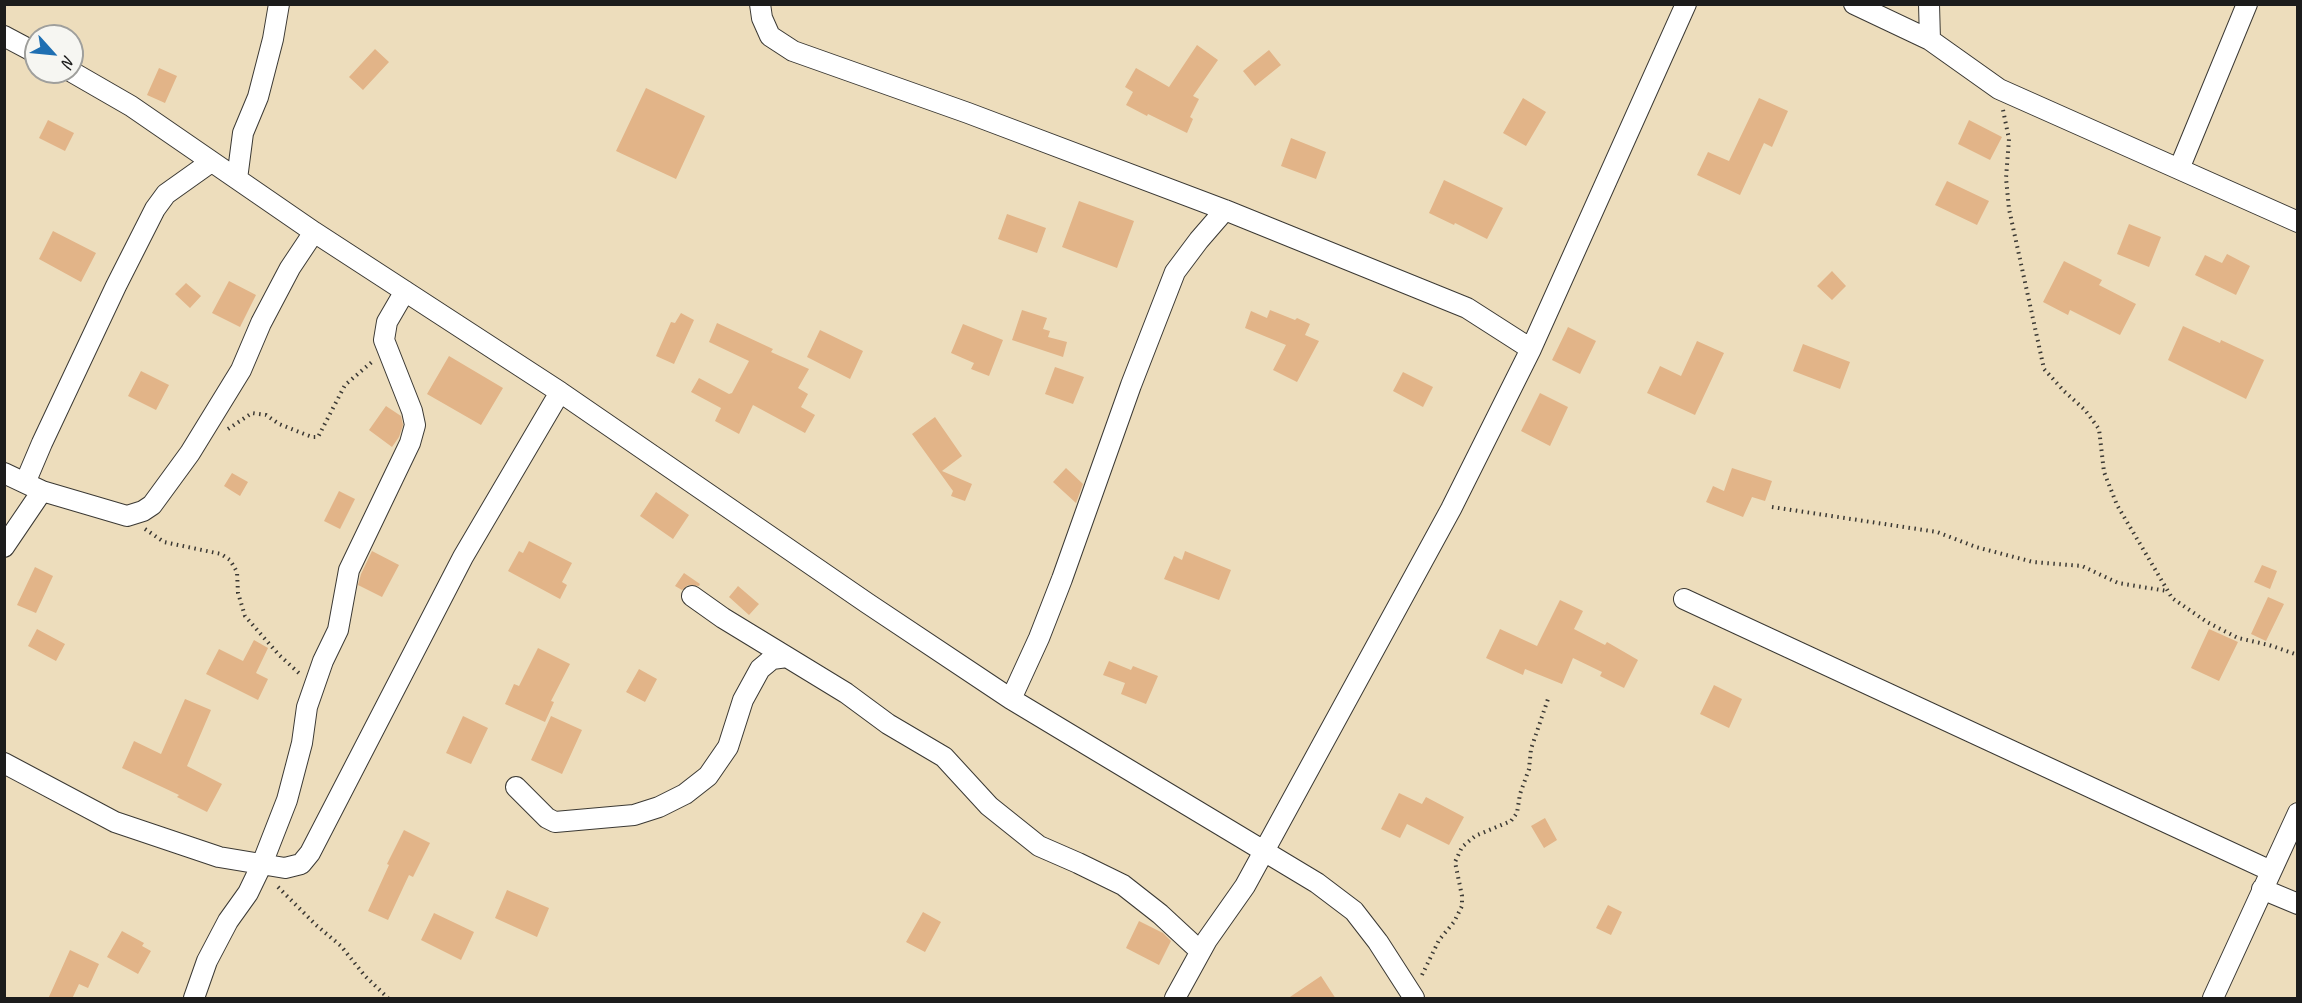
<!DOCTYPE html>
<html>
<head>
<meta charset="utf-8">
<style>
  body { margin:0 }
  #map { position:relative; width:2302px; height:1003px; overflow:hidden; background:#edddbc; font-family:Caveat,sans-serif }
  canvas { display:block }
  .frame { position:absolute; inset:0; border:6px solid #1c1c1c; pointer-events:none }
  .north { position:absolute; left:24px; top:24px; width:60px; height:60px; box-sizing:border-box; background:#f6f6f2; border:2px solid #9f9f9c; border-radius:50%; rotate:117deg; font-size:16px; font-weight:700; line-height:24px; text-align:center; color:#1c1c1c }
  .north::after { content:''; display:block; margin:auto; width:21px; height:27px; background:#1f6fb2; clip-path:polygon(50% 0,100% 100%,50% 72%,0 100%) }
</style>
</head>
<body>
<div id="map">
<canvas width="2302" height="1003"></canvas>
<div class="frame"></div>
<div class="north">N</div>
</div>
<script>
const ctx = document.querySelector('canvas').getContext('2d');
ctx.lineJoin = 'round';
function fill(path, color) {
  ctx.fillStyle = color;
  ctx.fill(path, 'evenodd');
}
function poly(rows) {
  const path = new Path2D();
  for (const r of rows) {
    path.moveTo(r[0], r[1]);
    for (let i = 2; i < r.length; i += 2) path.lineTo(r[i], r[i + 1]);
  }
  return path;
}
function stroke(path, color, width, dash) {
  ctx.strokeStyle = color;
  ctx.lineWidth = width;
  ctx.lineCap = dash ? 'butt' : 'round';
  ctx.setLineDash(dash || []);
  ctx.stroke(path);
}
fill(poly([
  [1197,45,1218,60,1193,96,1199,99,1190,117,1193,119,1187,133,1148,114,1147,116,1126,105,1133,92,1125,87,1136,68,1169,87],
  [375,49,389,62,363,90,349,77],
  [1269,50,1281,65,1255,86,1243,71],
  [159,68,177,76,165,103,147,95],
  [646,88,705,116,676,179,616,151],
  [1523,98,1546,112,1526,146,1503,133],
  [1759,98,1788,111,1772,147,1764,143,1740,195,1697,175,1708,152,1729,161],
  [48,120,74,133,65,151,39,138],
  [1969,120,2002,137,1990,160,1958,144],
  [1291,138,1326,152,1316,179,1281,166],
  [1444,180,1503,208,1487,239,1455,223,1454,225,1429,213],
  [1947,181,1989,201,1977,225,1935,205],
  [1079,201,1134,221,1117,268,1062,247],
  [1007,214,1046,228,1037,253,998,239],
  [2129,224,2161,237,2149,267,2117,254],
  [53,231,96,253,81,282,39,259],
  [2227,254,2250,266,2236,295,2195,275,2205,255,2222,263],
  [2064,261,2102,280,2099,285,2136,304,2120,335,2070,310,2068,315,2043,302],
  [1832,271,1846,286,1832,300,1817,286],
  [229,281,256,295,240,327,212,313],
  [186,283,201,296,190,308,175,294],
  [1022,310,1047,318,1043,329,1050,331,1048,337,1067,342,1063,357,1012,340],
  [1270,310,1295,320,1297,318,1310,324,1305,335,1319,341,1297,382,1273,370,1286,345,1245,328,1251,311,1267,318],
  [681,313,694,320,674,364,656,356,671,322,675,323],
  [717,323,773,349,771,352,809,369,798,388,808,394,801,407,815,415,805,433,753,405,739,434,715,421,721,408,691,392,699,378,729,394,732,393,749,361,709,342],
  [963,324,1003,340,989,376,971,369,974,363,951,353],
  [2183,326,2220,343,2221,340,2264,360,2246,399,2168,360],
  [1568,327,1596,341,1580,374,1552,360],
  [820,330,863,351,850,379,807,357],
  [1697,341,1724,353,1695,415,1647,393,1660,366,1681,376],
  [1803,344,1850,362,1840,389,1793,371],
  [449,356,503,388,481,425,427,394],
  [1055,367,1084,377,1073,404,1045,394],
  [141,371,169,385,156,410,128,396],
  [1403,372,1433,387,1423,407,1393,391],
  [1540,393,1568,407,1550,446,1521,431],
  [386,406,401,416,403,425,399,437,392,447,369,430],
  [935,417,962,456,942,471,972,484,965,501,951,496,953,491,912,434],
  [1066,468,1083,484,1076,503,1053,482],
  [1732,468,1772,481,1765,501,1752,497,1743,517,1706,502,1713,486,1724,491],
  [232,473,248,482,240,496,224,486],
  [339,491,355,499,340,529,324,521],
  [656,492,689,515,673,539,640,516],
  [529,541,572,563,562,582,567,585,560,599,508,571,519,551,523,553],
  [372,551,399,565,382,597,358,585,361,574],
  [1185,551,1231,570,1219,600,1164,579,1174,556,1182,560],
  [2262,565,2277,571,2270,589,2254,582],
  [35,567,53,576,36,613,17,605],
  [684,573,700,584,699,586,688,585,682,590,675,586],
  [738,586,759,604,749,615,729,597],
  [2268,597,2284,604,2266,641,2251,634],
  [1560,600,1583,611,1574,629,1605,645,1607,642,1638,660,1624,688,1600,676,1602,672,1573,658,1562,684,1525,669,1523,675,1486,658,1500,629,1537,646],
  [37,629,65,644,56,661,28,646],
  [2209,629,2238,642,2219,681,2191,668],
  [254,640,268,648,256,673,268,679,258,700,206,674,219,649,243,661],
  [538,648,570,664,551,701,554,702,545,722,505,704,514,684,519,686],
  [1109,661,1131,670,1133,666,1158,676,1146,704,1121,694,1125,683,1103,675],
  [639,669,657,679,645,702,626,692],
  [1714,685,1742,699,1729,728,1700,714],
  [185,699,211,710,187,766,222,784,207,812,177,797,179,795,122,768,134,741,161,754],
  [463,716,488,728,471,764,446,753],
  [551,716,582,730,562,774,531,760],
  [1399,793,1422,804,1426,797,1464,817,1449,845,1407,824,1400,838,1381,829],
  [1545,818,1557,840,1544,848,1531,826],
  [404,830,430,843,413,877,409,875,388,920,368,911,389,865,387,864],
  [507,890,549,908,537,937,495,918],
  [1608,905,1622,912,1611,935,1596,928],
  [923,912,941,922,925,952,906,942],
  [434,913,474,932,461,960,421,940],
  [1139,921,1163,933,1171,941,1159,965,1126,948],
  [122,931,144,943,142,946,151,951,138,974,107,957],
  [70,950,99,964,88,988,79,984,72,999,48,999],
  [1321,976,1336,999,1287,999]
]), '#e2b488');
const minor = poly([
  [760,4,762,18,770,36,793,51,968,113,1225,210,1467,308,1531,349],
  [1854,4,1930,40],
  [1929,4,1930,40,1999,89,2298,222],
  [4,36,36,53],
  [72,72,131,106,314,232,560,392,867,603,1011,699,1317,883,1354,911,1378,942,1414,998],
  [2179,169,2247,4],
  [237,179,243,133,258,97,273,39,279,4],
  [4,473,42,491,127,516,143,511,152,505,190,453,241,370,261,323,290,268,314,232],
  [25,483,42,443,116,286,155,209,166,194,211,162],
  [4,547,42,491],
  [692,596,723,618,787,657],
  [1684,599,2271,871],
  [1011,699,1039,638,1062,579,1131,385,1175,272,1199,240,1225,210],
  [4,763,115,822,219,857,285,868,301,864,310,853,463,557,560,392],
  [516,787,547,818,555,822,634,815,659,807,685,794,708,776,728,747,743,700,760,669,772,659,787,657,846,693,888,724,944,757,989,806,1039,846,1078,863,1123,885,1160,914,1200,951],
  [2262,889,2298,904],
  [194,998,207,961,228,921,248,893,262,864,287,800,302,743,307,707,323,661,338,630,349,570,410,443,415,425,412,411,384,340,387,322,405,291],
  [1175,998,1207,940,1245,886,1451,509,1531,349,1686,4],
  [2213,998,2298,813]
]);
stroke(minor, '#3b3934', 22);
stroke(poly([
  [2003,110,2009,139,2006,178,2009,209,2044,369,2064,391,2085,410,2099,429,2104,472,2117,505,2172,598,2207,622,2238,638,2269,645,2298,655],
  [228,429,252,413,266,415,279,424,312,437,318,437,345,385,373,361],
  [1772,507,1937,532,1976,547,2033,562,2082,566,2118,583,2167,591],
  [145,529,164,542,221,554,230,560,237,572,238,593,245,616,279,655,300,674],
  [278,887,316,925,341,946,365,976,388,998],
  [1422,975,1439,940,1454,922,1462,906,1462,896,1455,862,1462,847,1475,836,1511,821,1517,813,1520,794,1529,769,1531,749,1549,696]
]), '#3b3934', 4, [1.5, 4.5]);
stroke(minor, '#fff', 20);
</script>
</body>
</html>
